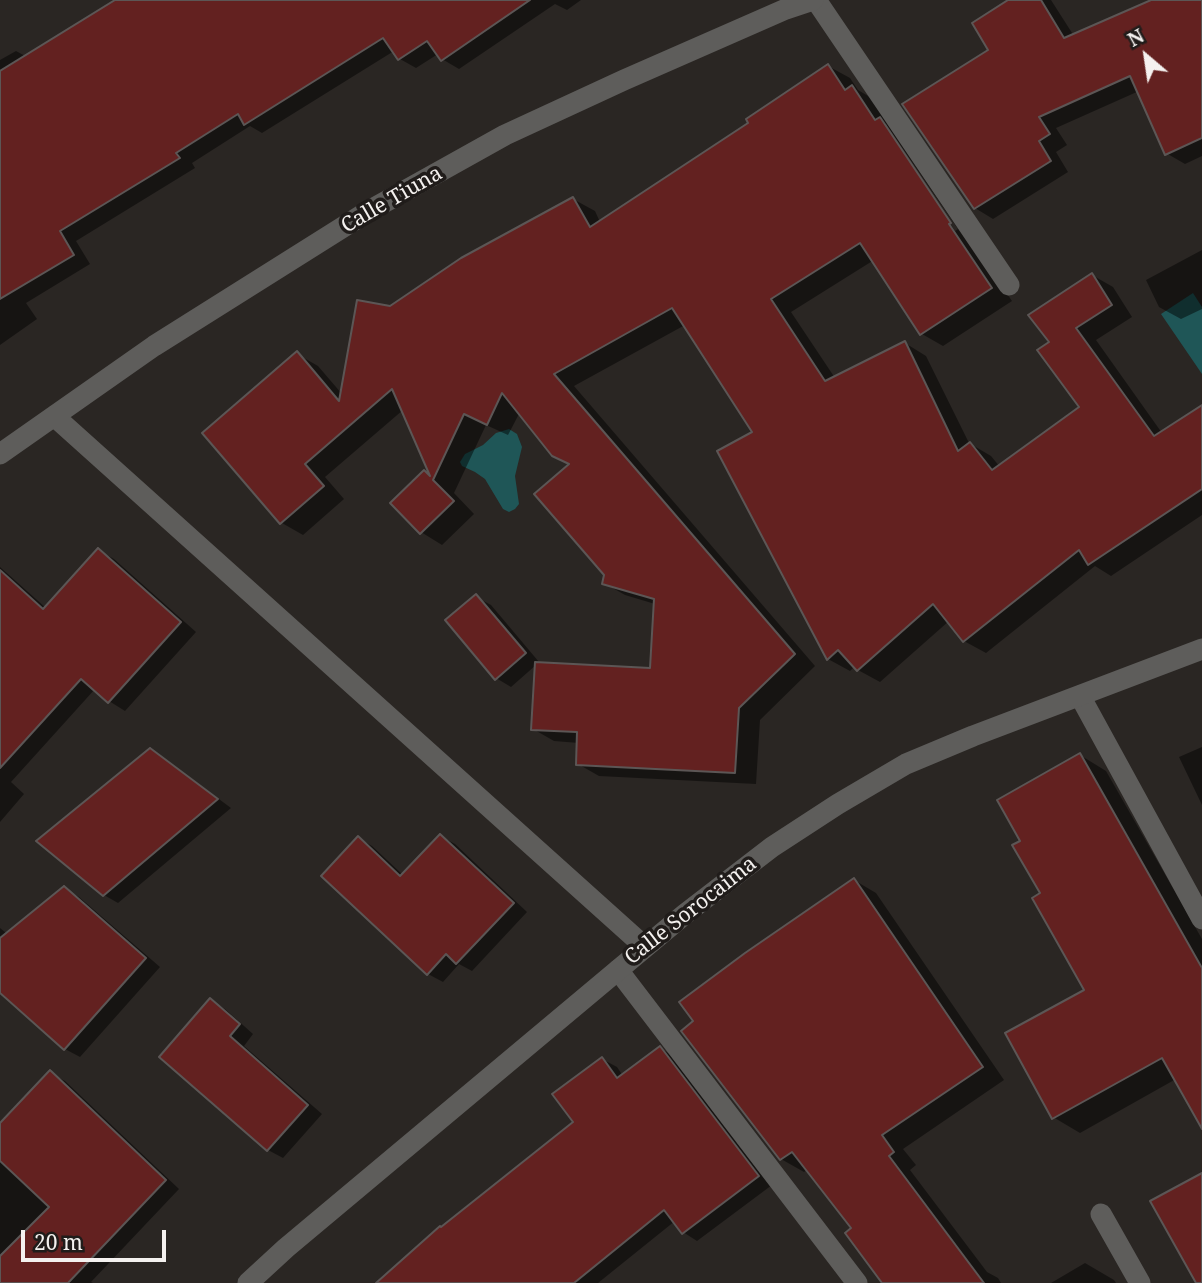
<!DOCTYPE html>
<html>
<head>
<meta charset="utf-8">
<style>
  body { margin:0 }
  #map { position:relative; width:1202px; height:1283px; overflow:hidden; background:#2a2623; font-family:"Noto Serif",serif }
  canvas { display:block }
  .north { position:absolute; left:1111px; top:21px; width:70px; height:70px; -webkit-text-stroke:5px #201c1a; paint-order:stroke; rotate:331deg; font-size:19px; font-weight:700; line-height:28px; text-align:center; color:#f4f1ef }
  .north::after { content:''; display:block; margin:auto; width:24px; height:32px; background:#f4f1ef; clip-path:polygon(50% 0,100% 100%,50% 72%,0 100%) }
  .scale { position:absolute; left:21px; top:1230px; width:145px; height:32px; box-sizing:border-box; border:4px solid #f4f1ef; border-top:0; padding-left:9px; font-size:21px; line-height:24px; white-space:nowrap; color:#f4f1ef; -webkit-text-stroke:5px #201c1a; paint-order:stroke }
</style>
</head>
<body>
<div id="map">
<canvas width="1202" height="1283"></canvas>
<div class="north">N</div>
<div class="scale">20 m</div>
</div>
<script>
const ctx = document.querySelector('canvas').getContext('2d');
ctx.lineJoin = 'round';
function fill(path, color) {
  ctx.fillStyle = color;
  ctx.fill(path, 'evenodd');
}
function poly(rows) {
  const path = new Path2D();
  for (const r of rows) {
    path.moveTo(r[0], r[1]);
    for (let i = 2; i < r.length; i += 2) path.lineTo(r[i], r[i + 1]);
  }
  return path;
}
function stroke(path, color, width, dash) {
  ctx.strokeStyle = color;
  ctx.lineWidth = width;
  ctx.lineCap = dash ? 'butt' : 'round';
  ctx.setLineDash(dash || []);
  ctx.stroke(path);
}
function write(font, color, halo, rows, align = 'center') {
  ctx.font = font + ' "Noto Serif",serif';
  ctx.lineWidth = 7;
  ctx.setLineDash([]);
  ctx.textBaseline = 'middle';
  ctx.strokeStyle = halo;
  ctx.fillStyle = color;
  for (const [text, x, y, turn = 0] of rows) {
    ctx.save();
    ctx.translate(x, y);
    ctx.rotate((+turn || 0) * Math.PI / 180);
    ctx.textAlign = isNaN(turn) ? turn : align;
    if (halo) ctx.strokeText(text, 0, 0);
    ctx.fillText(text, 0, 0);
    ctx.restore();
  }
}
fill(poly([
  [1193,293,1202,307,1202,374,1161,314],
  [509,429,517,434,522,447,515,476,519,504,515,509,509,512,503,509,485,479,475,472,462,466,460,462,465,454,483,445,496,433]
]), '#1f5657');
fill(poly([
  [118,0,581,0,567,10,555,4,459,69,442,59,438,54,416,68,400,59,394,51,262,133,250,126,192,163,195,168,76,241,90,264,26,303,37,319,0,345,0,60,16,51,27,57],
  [1012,0,1051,0,1074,36,1156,0,1202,0,1202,156,1185,164,1166,153,1139,91,1056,128,1067,145,1056,152,1068,172,993,219,975,208,991,50],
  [828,66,850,78,858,90,873,99,1012,301,943,346,922,334,874,260,791,312,835,378,905,343,926,356,969,443,991,456,1000,467,1082,408,1051,343,1092,275,1113,287,1132,317,1096,340,1162,433,1202,408,1202,515,1111,576,1095,566,986,653,964,641,949,621,880,682,858,670,855,666,850,671,828,659,719,452,755,433,685,325,574,386,815,666,760,720,756,784,599,776,578,764,579,743,554,741,533,729,536,665,511,687,496,678,476,597,491,605,539,662,537,664,652,670,655,604,625,595,604,583,606,575,571,464,520,412,508,435,486,425,454,493,474,514,442,545,421,532,424,472,432,477,403,410,325,477,344,499,303,535,282,523,204,434,297,354,318,366,342,394,390,308,573,199,595,211,600,222,751,124],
  [882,124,886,124,958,229,955,231],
  [1202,250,1202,309,1181,319,1159,307,1146,280],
  [98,550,114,559,196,632,125,711,109,701,95,689,11,782,24,794,0,822,0,567,46,608],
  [1202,747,1202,805,1179,757],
  [151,750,165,759,231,808,118,903,104,895],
  [1080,755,1106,771,1202,939,1202,1125,1176,1079,1080,1133,1053,1117,1086,990,1042,894,1023,841],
  [440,836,455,844,527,912,472,971,459,964,443,982,428,974,323,876,358,838,372,846,403,875],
  [854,880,876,893,1004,1080,903,1149,916,1165,910,1170,987,1272,998,1278,1001,1283,884,1283,853,1228,808,1169,804,1172,781,1159],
  [64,888,79,897,160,967,80,1057,65,1049,16,1005],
  [0,928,11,937,0,948],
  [210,1000,225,1009,253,1034,244,1046,322,1114,283,1158,268,1150,161,1056],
  [660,1048,674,1057,772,1185,697,1241,683,1232,675,1221,598,1283,378,1283,575,1122,602,1059,617,1067,623,1076],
  [50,1073,65,1081,179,1189,91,1282,93,1283,0,1283,0,1126],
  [1085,1263,1114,1280,1116,1283,1051,1283]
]), '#0007');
const building = poly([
  [115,0,530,0,441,61,427,41,398,60,383,38,244,125,238,114,176,153,180,158,60,231,74,255,0,299,0,71,115,0],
  [1008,0,1041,0,1064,38,1151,0,1202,0,1202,138,1165,155,1130,76,1039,117,1050,134,1039,141,1051,161,974,209,902,104,988,50,972,23,1008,0],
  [828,64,845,90,852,85,875,120,880,117,951,223,949,224,992,288,920,335,860,243,771,299,825,381,905,341,958,451,970,442,992,470,1079,407,1037,350,1049,342,1028,315,1092,273,1112,305,1076,328,1154,436,1202,405,1202,489,1088,565,1079,550,963,642,933,604,857,671,838,650,827,660,717,451,752,432,672,308,554,374,795,654,739,708,735,773,576,765,577,732,531,730,535,662,650,668,654,599,602,584,604,575,534,494,569,464,552,456,502,393,487,425,464,414,433,480,454,501,420,534,390,503,424,470,430,476,392,389,305,464,324,486,280,524,202,433,297,351,339,401,357,300,390,306,461,258,573,197,590,227,748,123,746,119,828,64],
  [98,548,181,622,108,703,81,679,0,768,0,570,43,609,98,548],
  [476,594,526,653,495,680,445,620,476,594],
  [150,748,218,799,103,896,36,841,150,748],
  [1080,753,1202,968,1202,1129,1162,1058,1052,1119,1005,1033,1084,990,1032,898,1040,893,1012,845,1020,841,997,800,1080,753],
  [440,834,514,903,456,964,446,954,427,975,321,876,358,836,400,876,440,834],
  [854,878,983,1067,882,1135,894,1152,889,1156,984,1283,882,1283,845,1233,851,1228,792,1152,780,1160,681,1031,693,1021,679,1002,745,953,854,878],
  [64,886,146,958,64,1050,0,993,0,938,64,886],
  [210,998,240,1024,230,1036,308,1105,267,1151,159,1057,210,998],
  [660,1046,759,1176,682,1234,664,1210,574,1283,376,1283,440,1226,441,1227,573,1122,552,1094,602,1057,617,1078,660,1046],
  [50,1070,166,1180,68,1283,0,1283,0,1256,49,1207,0,1161,0,1123,50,1070],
  [1202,1173,1202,1283,1196,1283,1150,1201,1202,1173]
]);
fill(building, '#632120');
stroke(building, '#5c5655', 2);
stroke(poly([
  [816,0,1009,285],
  [1080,696,1202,919],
  [618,970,857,1283]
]), '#5e5d5b', 21);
stroke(poly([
  [54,416,645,947],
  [0,454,154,346,367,212,505,135,624,80,786,9,813,0],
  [1101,1214,1140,1283],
  [248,1283,286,1248,618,970,685,914,772,847,838,804,906,764,973,736,1202,649]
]), '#5e5d5b', 21);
write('21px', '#f4f1ef', '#201c1a', [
  ["Calle Tiuna",392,200,-30],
  ["Calle Sorocaima",691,911,-38]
]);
</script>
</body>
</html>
